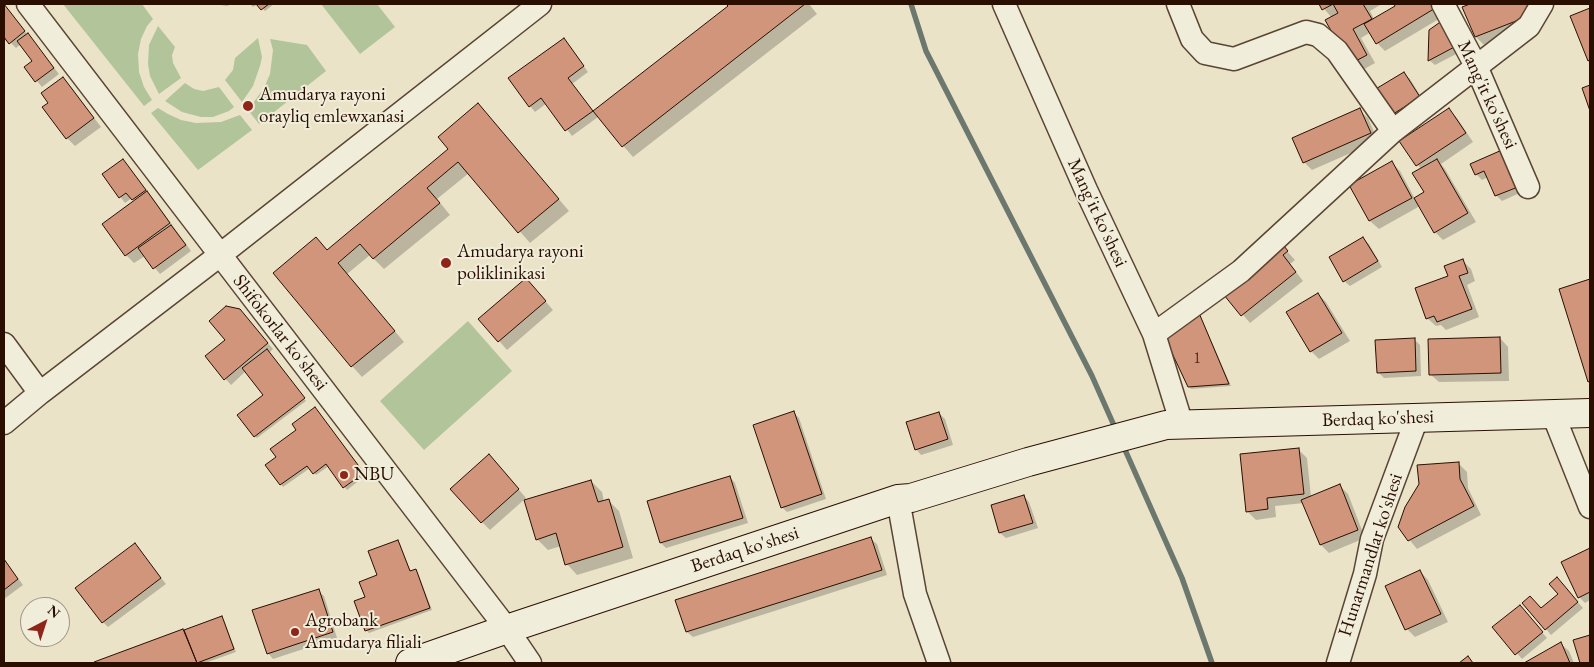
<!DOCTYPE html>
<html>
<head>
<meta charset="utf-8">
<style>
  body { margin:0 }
  #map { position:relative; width:1594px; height:667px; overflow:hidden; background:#eae3c8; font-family:"EB Garamond",serif }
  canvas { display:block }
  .frame { position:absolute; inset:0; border:5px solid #2a0f00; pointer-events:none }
  .north { position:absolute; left:20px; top:597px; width:50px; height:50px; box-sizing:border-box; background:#f1eddb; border:1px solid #a19483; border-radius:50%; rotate:40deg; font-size:14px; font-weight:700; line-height:20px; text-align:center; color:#2a0f00 }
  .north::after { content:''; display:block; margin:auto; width:18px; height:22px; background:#8f2418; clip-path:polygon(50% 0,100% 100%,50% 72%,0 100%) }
</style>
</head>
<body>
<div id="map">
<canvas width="1594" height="667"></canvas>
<div class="frame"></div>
<div class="north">N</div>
</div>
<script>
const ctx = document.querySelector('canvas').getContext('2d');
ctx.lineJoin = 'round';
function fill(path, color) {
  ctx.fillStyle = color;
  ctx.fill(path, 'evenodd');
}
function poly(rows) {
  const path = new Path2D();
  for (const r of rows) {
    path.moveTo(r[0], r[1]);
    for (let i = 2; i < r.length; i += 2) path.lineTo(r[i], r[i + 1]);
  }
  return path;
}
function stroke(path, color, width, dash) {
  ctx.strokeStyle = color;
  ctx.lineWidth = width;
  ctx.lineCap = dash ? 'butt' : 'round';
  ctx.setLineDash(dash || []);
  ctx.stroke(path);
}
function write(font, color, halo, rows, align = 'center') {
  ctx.font = font + ' "EB Garamond",serif';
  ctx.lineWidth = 4;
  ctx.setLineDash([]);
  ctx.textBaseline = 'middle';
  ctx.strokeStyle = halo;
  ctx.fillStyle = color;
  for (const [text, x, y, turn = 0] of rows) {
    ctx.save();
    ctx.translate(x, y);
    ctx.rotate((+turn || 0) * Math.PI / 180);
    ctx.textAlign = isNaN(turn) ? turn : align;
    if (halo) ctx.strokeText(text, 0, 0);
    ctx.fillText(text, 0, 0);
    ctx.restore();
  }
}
fill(poly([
  [63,4,142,4,153,19,147,26,141,39,138,54,139,72,144,87,152,100,144,106],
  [321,4,377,4,395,27,360,54],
  [158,26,175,47,172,55,173,63,181,78,159,94,150,76,148,64,149,45],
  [258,38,262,57,260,66,253,86,242,102,225,80,233,70,235,58],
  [270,39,307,45,326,71,259,124,248,110,264,88,270,74,273,50],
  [185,83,194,89,203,91,219,87,234,107,229,111,213,117,201,117,182,112,165,101],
  [158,108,168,114,181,120,196,123,221,122,240,115,252,130,198,170,151,113],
  [468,321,512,371,424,450,380,401]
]), '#b2c499');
fill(poly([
  [212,4,229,4,228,6],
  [250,4,274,4,265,11,258,4,253,7],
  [728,4,809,4,817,14,633,157,598,117,572,136,547,103,535,112,530,106,569,45,588,72,572,84,594,112,730,6],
  [1320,4,1379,4,1380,5,1370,11,1374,19,1397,6,1395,4,1437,4,1444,16,1385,51,1377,43,1371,32,1361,38,1375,63,1359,72,1332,18],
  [1473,4,1534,4,1541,22,1484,45,1476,37,1464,7],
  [4,5,59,74,42,87,25,67,34,61,21,44,16,48,7,39,4,42],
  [1590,9,1590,61,1571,17],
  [1430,30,1464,50,1435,65,1429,60],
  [1404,73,1410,79,1425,103,1397,120,1391,115],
  [63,79,71,87,101,127,75,146,67,138,49,103],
  [478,105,569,211,530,243,469,173,437,199,450,215,384,269,370,255,347,274,404,342,362,377,352,366,316,239,328,251,450,150],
  [1359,110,1368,118,1378,141,1312,170,1304,162],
  [1449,110,1457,118,1473,142,1441,164,1445,169,1476,222,1443,240,1435,232,1420,206,1379,229,1370,221,1351,185,1391,162,1400,171,1415,199,1425,193,1421,169,1401,142],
  [1502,151,1522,192,1502,201,1496,195,1488,177,1482,180,1476,174],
  [123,160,155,201,191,251,160,274,145,256,134,263,126,255,135,201,132,198,125,203,103,174],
  [1363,238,1369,244,1382,267,1350,286,1344,281],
  [1284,248,1295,260,1290,264,1303,281,1250,323,1226,295],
  [1462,260,1471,269,1475,281,1467,285,1479,317,1446,330,1441,325,1436,326,1427,318],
  [1590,280,1590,382,1560,290],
  [534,288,553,310,507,350,480,319],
  [1318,294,1326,302,1350,341,1319,359,1311,351],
  [1199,315,1201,317,1231,386,1191,389,1189,386],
  [245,316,273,349,269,353,306,401,257,438,255,436,265,395,246,371,231,385,206,357,226,340],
  [1500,338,1508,347,1509,381,1439,382,1430,374],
  [1414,339,1420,345,1421,376,1384,378,1378,372],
  [315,408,365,476,347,490,329,466,316,475,310,468,283,487,267,465,278,457],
  [794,413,799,418,826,499,787,512,782,507],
  [939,413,945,419,953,445,921,455,916,449],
  [1298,449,1307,458,1311,497,1340,486,1348,494,1365,538,1329,553,1321,545,1304,503,1275,506,1276,517,1256,520,1247,511],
  [497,464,526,498,490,530,482,522],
  [1459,464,1467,472,1468,488,1481,515,1417,549,1399,527],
  [730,477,735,483,748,523,666,548,661,543],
  [591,481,602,492,604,502,608,500,619,511,633,558,577,575,567,564,561,546,548,550,537,539],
  [1024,496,1029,502,1038,528,1006,538,1000,533],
  [871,539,877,544,887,575,693,637,687,632,677,600],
  [398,541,400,544,411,572,416,571,418,573,432,610,369,633,366,630,366,598],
  [135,545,166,584,108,627,103,622],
  [1590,549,1590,600,1585,603,1579,597,1563,562],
  [4,559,23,585,4,599],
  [1420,571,1428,580,1448,622,1415,637,1407,629],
  [1562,584,1583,608,1551,635,1546,629,1541,609,1559,594],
  [318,591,324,596,337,638,273,659,268,653],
  [1525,612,1547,638,1522,659,1494,627],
  [222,617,224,620,236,652,205,663,96,662],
  [1560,643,1569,651,1574,663,1527,663]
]), '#0003');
stroke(poly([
  [911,4,926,51,1092,376,1116,430],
  [1122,443,1182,578,1212,663]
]), '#6c786e', 5.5);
const building = poly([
  [4,4,25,31,9,44,4,37,4,4],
  [256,4,269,4,261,10,256,4],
  [726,4,805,4,622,147,593,111,728,6,726,4],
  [1319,4,1333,4,1322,10,1319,4],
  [1333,4,1363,4,1372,19,1353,29,1367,55,1350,64,1325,20,1338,13,1333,4],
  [1394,4,1435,4,1437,7,1376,44,1364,24,1395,6,1394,4],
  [1470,4,1530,4,1534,14,1475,37,1462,7,1470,4],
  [1590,8,1590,60,1588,61,1570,16,1590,8],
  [1446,18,1460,44,1428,61,1429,30,1446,18],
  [28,33,54,68,35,82,24,67,32,61,17,41,28,33],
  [564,38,584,66,568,78,593,111,565,131,541,98,529,107,508,78,564,38],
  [1404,72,1420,97,1390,116,1374,90,1404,72],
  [63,77,94,118,66,139,42,107,48,103,41,93,63,77],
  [1590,85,1590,111,1582,88,1590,85],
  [478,103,559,199,518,233,458,162,427,188,440,203,373,259,360,244,338,263,395,331,351,367,273,273,316,237,327,250,448,149,438,137,478,103],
  [1360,108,1371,133,1303,163,1292,138,1360,108],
  [1449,108,1466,133,1416,166,1399,141,1449,108],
  [1502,150,1518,187,1495,196,1484,171,1475,175,1470,164,1502,150],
  [123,159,146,190,132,200,126,193,119,198,102,174,123,159],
  [1437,159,1468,213,1434,233,1414,198,1424,192,1412,173,1437,159],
  [1392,161,1412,198,1369,221,1349,185,1392,161],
  [147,191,170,223,125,256,102,224,147,191],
  [171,225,186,245,153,269,138,248,171,225],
  [1363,237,1378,261,1343,282,1329,257,1363,237],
  [1284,246,1288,251,1283,255,1296,272,1241,316,1224,295,1284,246],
  [1463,259,1468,273,1459,276,1472,309,1437,322,1434,316,1426,319,1415,288,1448,276,1444,266,1463,259],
  [526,278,546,301,498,342,478,319,526,278],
  [1590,279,1590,381,1588,382,1559,289,1590,279],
  [1318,293,1342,333,1310,352,1286,312,1318,293],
  [226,306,240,309,268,343,224,380,205,356,225,340,209,321,226,306],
  [1199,313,1229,384,1188,387,1163,334,1199,313],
  [1500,337,1501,373,1429,375,1428,339,1500,337],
  [1415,338,1416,371,1377,373,1375,340,1415,338],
  [267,349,305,398,254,437,237,415,263,395,242,368,267,349],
  [315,407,364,473,343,488,326,464,313,474,307,466,280,485,265,465,276,457,270,449,296,430,292,424,315,407],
  [794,411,822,494,781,508,753,425,794,411],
  [939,412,948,439,915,450,906,422,939,412],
  [1299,448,1304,494,1267,498,1268,509,1246,512,1240,454,1299,448],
  [489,454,519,489,481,523,450,489,489,454],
  [1459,462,1460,479,1474,506,1408,541,1398,527,1405,507,1419,484,1417,465,1459,462],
  [730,476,743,518,660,543,647,501,730,476],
  [591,480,598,502,609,499,623,547,565,565,556,533,536,540,524,500,591,480],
  [1340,484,1358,530,1320,545,1301,500,1340,484],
  [1024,495,1033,523,999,533,991,505,1024,495],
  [871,537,882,570,686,632,675,600,871,537],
  [398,540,410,571,416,569,430,608,365,631,354,601,365,597,359,582,377,575,368,551,398,540],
  [135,543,161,578,102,623,75,588,135,543],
  [1590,548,1590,592,1578,598,1561,562,1590,548],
  [4,559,18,579,4,590,4,559],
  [1420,570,1441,614,1405,630,1385,586,1420,570],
  [1557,577,1578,602,1545,630,1522,603,1530,596,1541,608,1558,594,1549,584,1557,577],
  [319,589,333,632,267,654,252,610,319,589],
  [1520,605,1543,632,1515,655,1492,627,1520,605],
  [222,616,234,649,197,663,184,630,222,616],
  [183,629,197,663,95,663,94,662,183,629],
  [1590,635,1590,663,1580,663,1573,640,1590,635],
  [1561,642,1570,663,1524,663,1561,642],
  [1468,656,1473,663,1459,663,1468,656]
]);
fill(building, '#d0957a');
stroke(building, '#2a0f00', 1);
const street = poly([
  [28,4,507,629,530,663],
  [1004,4,1086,190,1154,334,1182,425],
  [1178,4,1192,39,1205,53,1234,59,1306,32,1318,35,1337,51,1393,131],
  [1443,4,1476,66,1528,187],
  [1154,334,1241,271,1393,131,1529,26,1542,4],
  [4,344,40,393],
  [1553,414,1590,507],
  [4,423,40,393,220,255,540,4],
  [898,499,915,594,939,663],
  [1338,663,1365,574,1372,539,1417,418]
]);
const secondary = poly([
  [410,663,507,629,898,499,911,498,1028,462,1166,425,1590,413]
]);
stroke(street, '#5a4432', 25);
stroke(secondary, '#2a0f00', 30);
stroke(street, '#f1eddb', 22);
stroke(secondary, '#f1eddb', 28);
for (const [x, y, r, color] of [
  [248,106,6,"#8f2418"],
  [446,263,6,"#8f2418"],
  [344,475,5,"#8f2418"],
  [295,632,5,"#8f2418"]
]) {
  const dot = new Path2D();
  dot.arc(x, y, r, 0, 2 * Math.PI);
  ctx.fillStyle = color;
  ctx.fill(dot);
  stroke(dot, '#f1eddb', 2);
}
write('16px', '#54301e', null, [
  ["1",1197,359]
]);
write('19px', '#2a0f00', '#f1eddb', [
  ["Amudarya rayoni",259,95],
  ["orayliq emlewxanasi",259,117],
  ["Amudarya rayoni",457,252],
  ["poliklinikasi",457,274],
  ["NBU",354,475],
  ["Agrobank",305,621],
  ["Amudarya filiali",305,643]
], 'left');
write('19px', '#2a0f00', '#f1eddb', [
  ["Mang'it ko'shesi",1487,95,65],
  ["Mang'it ko'shesi",1097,213,65],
  ["Shifokorlar ko'shesi",280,333,52],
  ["Berdaq ko'shesi",1378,419,-2],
  ["Berdaq ko'shesi",745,550,-18],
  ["Hunarmandlar ko'shesi",1371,555,-72]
]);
</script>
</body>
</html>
